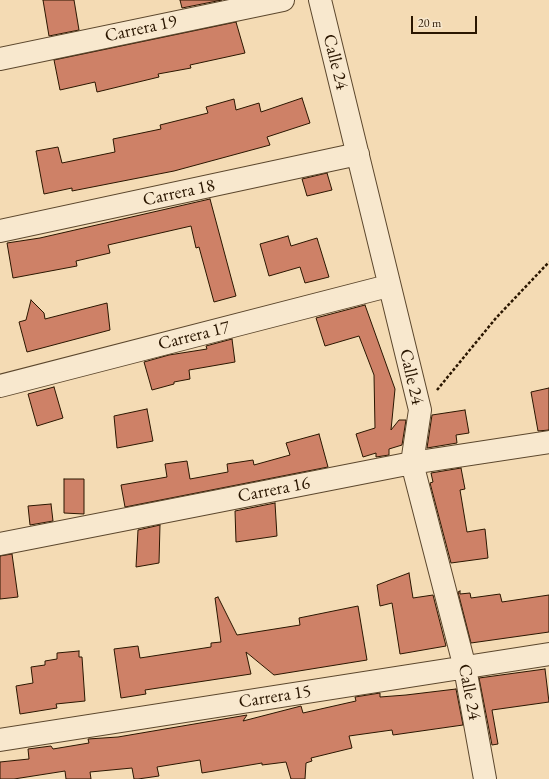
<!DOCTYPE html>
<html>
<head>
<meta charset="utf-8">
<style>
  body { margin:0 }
  #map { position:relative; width:549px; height:779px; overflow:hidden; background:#f4dbb4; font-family:"EB Garamond",serif }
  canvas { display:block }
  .scale { position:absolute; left:411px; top:16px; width:66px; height:18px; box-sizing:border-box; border:2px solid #2a1600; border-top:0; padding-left:5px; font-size:12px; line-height:14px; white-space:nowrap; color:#2a1600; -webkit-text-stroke:3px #f8e8ce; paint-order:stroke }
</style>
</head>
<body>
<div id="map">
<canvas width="549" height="779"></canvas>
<div class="scale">20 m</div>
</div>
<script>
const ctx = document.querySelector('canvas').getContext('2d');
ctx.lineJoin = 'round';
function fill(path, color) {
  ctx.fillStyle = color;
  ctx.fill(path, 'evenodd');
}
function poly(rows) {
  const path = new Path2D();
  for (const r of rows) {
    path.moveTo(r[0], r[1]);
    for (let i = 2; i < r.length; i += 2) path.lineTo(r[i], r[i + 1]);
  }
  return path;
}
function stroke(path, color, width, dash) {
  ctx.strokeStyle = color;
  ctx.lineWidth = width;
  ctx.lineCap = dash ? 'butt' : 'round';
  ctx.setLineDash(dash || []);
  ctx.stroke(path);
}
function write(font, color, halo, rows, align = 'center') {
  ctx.font = font + ' "EB Garamond",serif';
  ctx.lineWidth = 3;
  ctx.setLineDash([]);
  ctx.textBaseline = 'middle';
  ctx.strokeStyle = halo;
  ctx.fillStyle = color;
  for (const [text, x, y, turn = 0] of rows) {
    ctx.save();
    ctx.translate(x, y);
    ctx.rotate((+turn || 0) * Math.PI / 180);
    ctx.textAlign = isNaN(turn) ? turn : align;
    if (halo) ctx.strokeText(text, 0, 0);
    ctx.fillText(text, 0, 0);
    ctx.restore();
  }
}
const building = poly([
  [43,0,74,0,79,30,49,36,43,0],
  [180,0,222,0,182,8,180,0],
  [236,22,245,53,190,65,191,68,158,74,159,77,97,92,95,82,60,90,54,60,236,22],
  [302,98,310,123,267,137,270,145,174,171,72,191,72,188,44,194,36,151,58,147,62,163,115,152,113,139,161,129,160,125,208,113,206,107,234,99,236,110,259,103,261,112,302,98],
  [327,173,332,190,307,196,302,179,327,173],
  [210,199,236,296,214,302,199,247,196,248,191,226,108,245,110,253,76,261,77,266,13,278,7,243,40,238,210,199],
  [288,236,291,246,317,238,329,277,305,283,300,267,269,276,260,244,288,236],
  [31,300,44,313,45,319,107,303,110,330,27,352,19,322,26,320,31,300],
  [365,305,395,389,391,430,399,420,406,420,402,445,389,449,389,455,376,457,376,453,363,457,356,434,375,428,374,375,359,336,325,346,316,318,365,305],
  [232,339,235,362,189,370,190,379,174,382,174,384,152,390,144,362,169,355,207,349,206,346,232,339],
  [54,387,63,418,37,426,28,394,54,387],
  [549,388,549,430,538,431,531,392,549,388],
  [147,409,153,441,117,448,114,416,147,409],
  [465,410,469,433,456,435,457,443,427,448,432,415,465,410],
  [319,434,328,467,125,507,121,485,167,477,165,464,187,461,190,479,228,472,227,464,253,460,254,465,290,455,286,443,319,434],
  [461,468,465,489,460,490,467,532,485,529,488,558,451,563,430,483,433,482,431,473,461,468],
  [64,479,84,479,84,514,64,513,64,479],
  [275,503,277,536,236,542,235,511,275,503],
  [51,504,53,521,30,525,28,506,51,504],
  [160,525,159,563,136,567,138,530,160,525],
  [12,554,18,597,0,599,0,556,12,554],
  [409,573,413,598,433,595,446,646,400,654,392,603,380,606,377,585,409,573],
  [460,591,460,594,470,593,471,598,500,594,502,602,549,595,549,632,471,643,458,592,460,591],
  [218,597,237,635,300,625,299,618,358,606,367,660,274,675,246,652,251,674,145,690,146,694,121,698,114,649,138,646,140,658,211,647,211,643,221,642,215,598,218,597],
  [79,651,79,657,82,657,85,701,56,704,57,708,20,714,16,686,33,683,31,667,45,665,45,661,57,659,57,653,79,651],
  [545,669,549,702,492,710,498,744,492,745,479,678,545,669],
  [456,689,463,725,393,735,392,730,349,736,352,748,311,758,312,761,306,763,305,779,291,779,286,762,262,765,262,763,202,773,200,760,157,767,159,776,138,779,134,779,132,768,90,772,91,779,66,779,65,771,14,779,0,779,0,762,29,759,28,749,51,746,53,749,89,743,88,739,118,737,247,715,243,721,301,706,303,713,356,701,355,697,380,693,380,697,406,695,456,689]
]);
fill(building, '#ce8167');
stroke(building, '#2a1600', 1);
const minor = poly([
  [320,0,420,410,412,463,465,668,485,779],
  [0,59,283,0],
  [0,231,358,154],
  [0,386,388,286],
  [0,544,412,463,549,442],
  [0,740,549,654]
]);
stroke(minor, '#5c472d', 24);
stroke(poly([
  [437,390,496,318,549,262]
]), '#2a1600', 2.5, [3, 2]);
stroke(minor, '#f8e8ce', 22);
write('18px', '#2a1600', '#f8e8ce', [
  ["Carrera 19",141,29,-12],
  ["Calle 24",335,62,76],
  ["Carrera 18",179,193,-12],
  ["Carrera 17",194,336,-14],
  ["Calle 24",411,377,77],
  ["Carrera 16",274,490,-11],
  ["Calle 24",469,692,79],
  ["Carrera 15",275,697,-9]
]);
</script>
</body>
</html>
